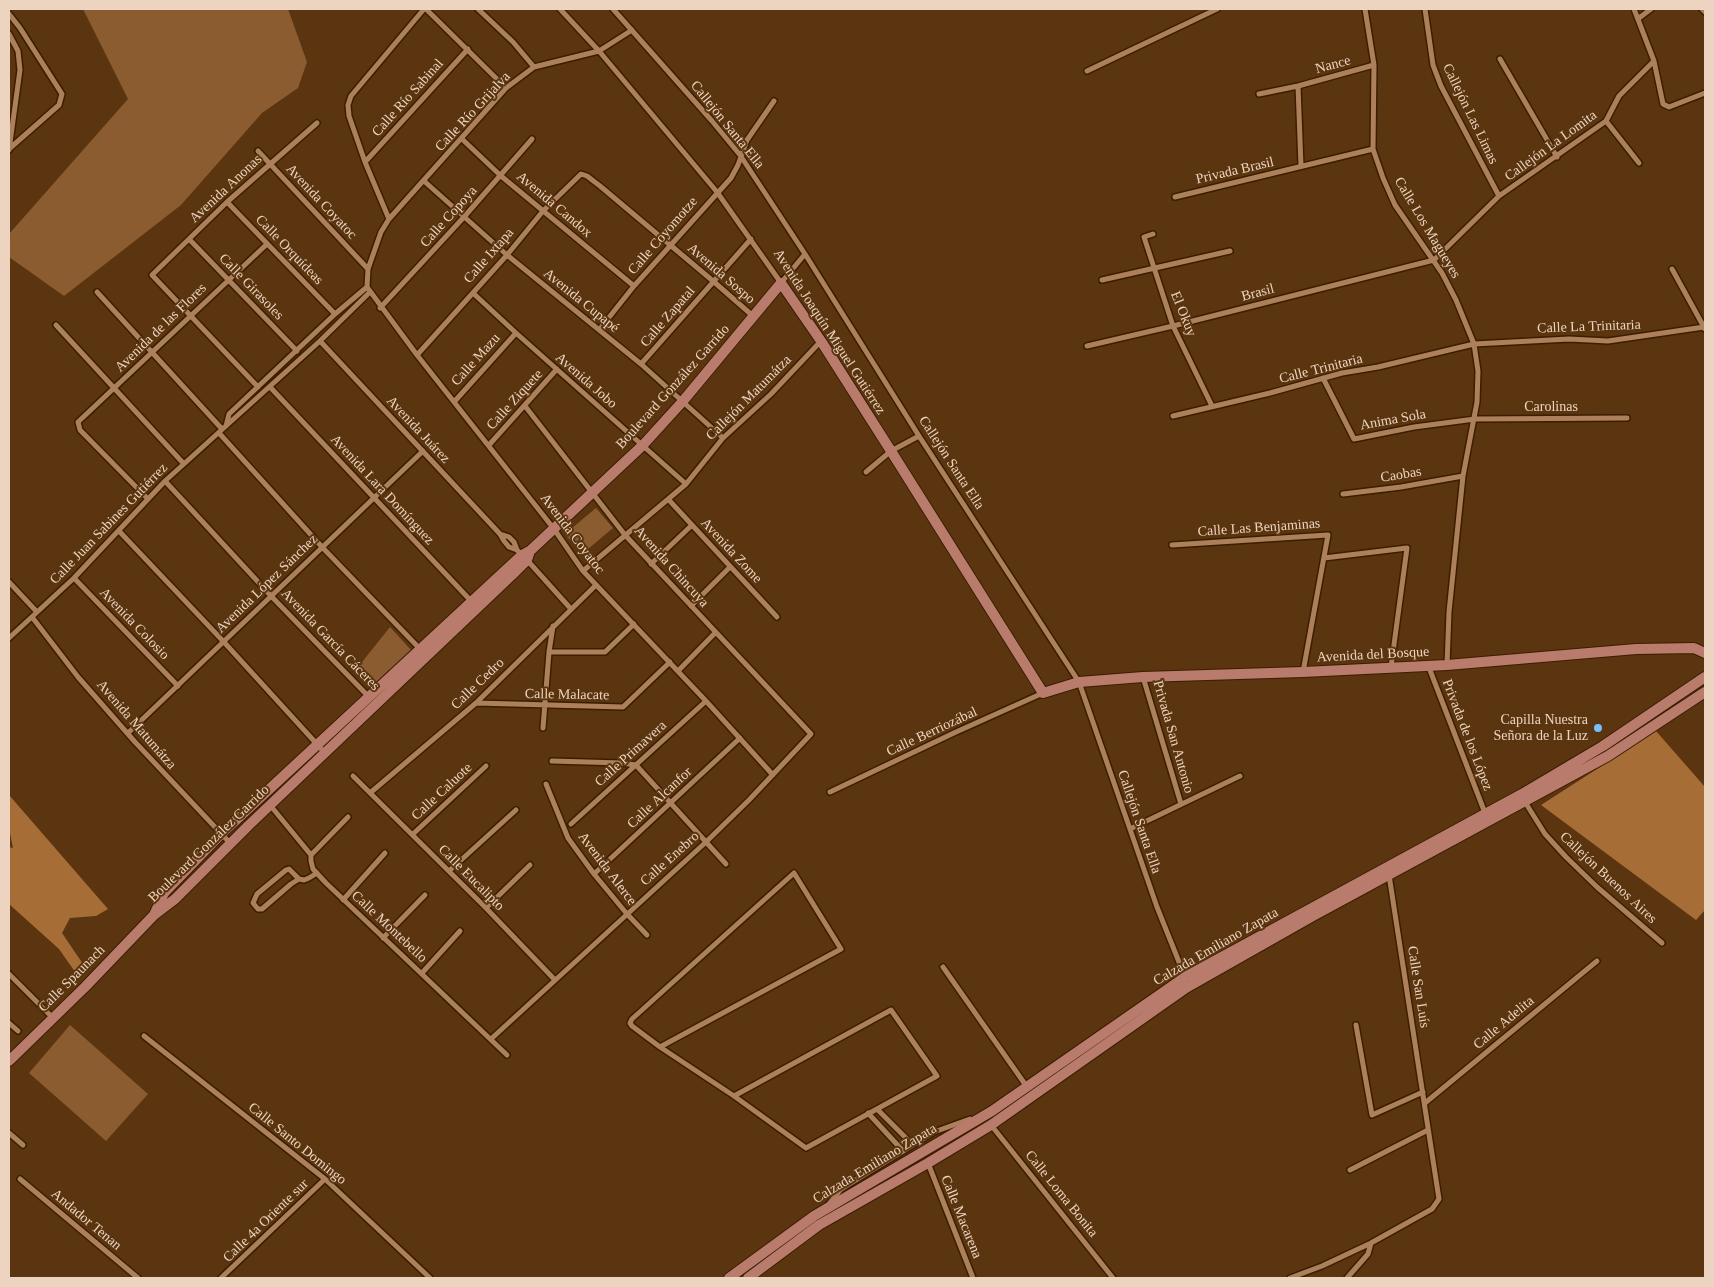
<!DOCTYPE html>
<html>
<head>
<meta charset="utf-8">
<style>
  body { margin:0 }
  #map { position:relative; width:1714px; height:1287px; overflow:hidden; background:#5b350f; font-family:"Times New Roman",serif }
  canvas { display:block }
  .frame { position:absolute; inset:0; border:10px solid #ecd4c1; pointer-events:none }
</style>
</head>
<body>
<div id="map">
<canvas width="1714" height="1287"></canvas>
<div class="frame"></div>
</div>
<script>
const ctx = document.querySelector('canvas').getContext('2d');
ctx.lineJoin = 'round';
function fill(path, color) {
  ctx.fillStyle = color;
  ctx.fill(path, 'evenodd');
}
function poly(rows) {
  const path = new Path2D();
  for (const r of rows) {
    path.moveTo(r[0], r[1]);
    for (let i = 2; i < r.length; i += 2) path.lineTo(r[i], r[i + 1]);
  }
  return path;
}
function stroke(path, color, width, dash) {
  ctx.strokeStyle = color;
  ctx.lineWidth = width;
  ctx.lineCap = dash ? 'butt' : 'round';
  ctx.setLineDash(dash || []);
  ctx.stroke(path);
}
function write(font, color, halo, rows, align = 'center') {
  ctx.font = font + ' "Times New Roman",serif';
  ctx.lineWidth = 4;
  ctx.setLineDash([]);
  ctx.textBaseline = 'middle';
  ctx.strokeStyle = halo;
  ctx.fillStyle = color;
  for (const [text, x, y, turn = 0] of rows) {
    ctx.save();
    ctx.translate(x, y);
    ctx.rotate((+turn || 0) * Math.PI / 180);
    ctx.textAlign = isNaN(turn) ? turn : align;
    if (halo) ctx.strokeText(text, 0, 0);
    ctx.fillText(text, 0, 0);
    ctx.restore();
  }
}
fill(poly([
  [83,9,288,9,307,62,298,88,262,113,181,205,64,296,9,257,9,234,128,99],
  [596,508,613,528,582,554,565,534],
  [390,627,411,650,374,684,358,667],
  [70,1025,148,1094,106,1141,29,1073]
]), '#8b5c30');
fill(poly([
  [1656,731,1705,787,1705,910,1696,920,1541,805],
  [9,795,108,909,96,916,70,918,62,933,87,970,80,979,59,949,9,904,9,847,13,848,9,828]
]), '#a76d37');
const street = poly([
  [426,9,506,88],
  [478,9,513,42,534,67],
  [560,9,599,51,717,192,781,283,805,254],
  [613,9,712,121,740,155,805,254,919,436,1079,682,1157,907,1185,977],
  [1365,9,1374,65,1373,149,1383,178,1395,205,1442,273,1456,300,1474,344,1478,371,1477,402,1463,476,1449,612,1447,665],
  [1425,9,1433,65,1441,86,1499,196],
  [1702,9,1705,12],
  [9,14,20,28,62,94,59,105,9,149],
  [1639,18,1651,9],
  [632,30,599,51,534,67,506,88,389,219,381,232,368,269,367,287,417,355,554,529,583,571,706,701,773,775],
  [9,34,18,51,20,70,9,150],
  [1500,59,1557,157],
  [1654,61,1663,104,1669,107,1705,93],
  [1087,71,1217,9],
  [1298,86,1301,166],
  [1259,94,1298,86,1374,65],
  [1606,121,1639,163],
  [462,139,501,176,634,286],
  [258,151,368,269],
  [365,162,468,49],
  [424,181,507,255,641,364,723,438],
  [1175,197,1373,149],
  [227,202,335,314],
  [389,219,365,162,349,116,348,105,351,96,424,9],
  [1153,234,1144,237,1173,326,1212,406],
  [189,239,297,351],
  [1672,269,1705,329],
  [1102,280,1230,251],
  [97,292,222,429],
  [473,293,516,333,686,484],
  [380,308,464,217,532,139],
  [56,325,184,464],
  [599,330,634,286,731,178,738,165,747,140,774,101],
  [320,341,500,534,504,541,509,547,517,550,527,560,571,609],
  [1087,346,1173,326,1434,260,1499,196,1606,121,1619,96,1654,61,1634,9],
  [417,355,507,255,543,211,581,174,587,176,600,186,713,281,753,316],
  [641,364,751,239],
  [1323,378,1354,439,1414,427,1475,419,1627,418],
  [258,387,152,275,227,202,317,123],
  [270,387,472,602],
  [454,402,516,333],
  [1173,416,1270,393,1342,373,1378,367,1474,344,1569,339,1608,341,1704,327],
  [226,426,229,414,335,314,367,287],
  [219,433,322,547,421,650],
  [489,445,557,369],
  [866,472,891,451,919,436],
  [165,481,272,597,369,697],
  [1343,494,1401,487,1463,476],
  [148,499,80,430,78,422,267,244],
  [668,499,777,617],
  [119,531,223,641,325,753],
  [500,534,509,537,514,542,517,550],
  [1172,545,1328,535,1303,672],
  [1324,558,1407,548,1391,667],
  [651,564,692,525],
  [583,571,686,484,723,438,771,394,821,341],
  [74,578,178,686],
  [9,582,37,612],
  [691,606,730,567],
  [32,617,78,677,135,742,230,843],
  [9,638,74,578,165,481,320,341,370,292],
  [549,652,605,652,634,624],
  [1428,665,1485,813],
  [678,671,715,633],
  [1143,677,1181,804],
  [476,703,623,707,670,662],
  [543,728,549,652,553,626],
  [128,733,423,451],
  [552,761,622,763,636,765,726,864],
  [353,776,486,908,555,980],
  [546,784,568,838,594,874,627,914,647,935],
  [830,792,956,732,1043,693],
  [370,793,476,703,596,585],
  [1525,802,1545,834,1566,857,1597,887,1662,943],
  [270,805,311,855,311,861,313,869,326,883,507,1055],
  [571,824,706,701],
  [1130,829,1240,776],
  [413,834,486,766],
  [311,855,348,817],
  [449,871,516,810],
  [594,874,740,738],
  [299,879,289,869,286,870,257,894,253,903,258,909,262,909,291,884,299,879,304,880,309,878,317,873],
  [343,900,385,853],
  [486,908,530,865],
  [383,938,425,895],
  [943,967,1027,1087],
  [422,973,460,931],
  [9,974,53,1018],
  [9,1023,18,1031],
  [1356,1025,1372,1115,1423,1092],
  [144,1036,325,1179,430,1278],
  [491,1039,706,842,749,800,811,734,625,535,525,406],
  [660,1047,841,949,794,873,632,1019,630,1023,632,1026,660,1047,734,1096,806,1148,937,1076,891,1010,734,1096],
  [1425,1103,1597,961],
  [877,1109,913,1145],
  [868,1113,903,1151],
  [991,1125,1113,1278],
  [9,1133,23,1145],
  [928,1163,973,1278],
  [1350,1170,1428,1130],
  [20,1179,138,1278],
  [829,1204,841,1189,934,1132,970,1119],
  [221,1278,325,1179],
  [1290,1278,1322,1266,1371,1243,1432,1209,1439,1199,1389,875],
  [1347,1278,1368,1254,1371,1243]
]);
const secondary = poly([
  [154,915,164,893,222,833,522,555,531,550,643,445,683,401,781,283,821,341,891,451,1043,693,1079,682,1143,677,1303,672,1447,665,1636,649,1694,648,1705,653],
  [9,1061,85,987,154,915,175,899,249,825,512,575,527,560,530,551],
  [729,1278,814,1216,992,1111,1185,977,1522,794,1603,746,1705,677],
  [748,1278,819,1225,928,1163,991,1125,1186,988,1313,916,1608,756,1705,692]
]);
stroke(street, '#3b1e02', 8);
stroke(secondary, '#3b1e02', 12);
stroke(street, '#ac805b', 5);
stroke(secondary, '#b97b6b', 10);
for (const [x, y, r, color] of [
  [1598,728,5,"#75c0f6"]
]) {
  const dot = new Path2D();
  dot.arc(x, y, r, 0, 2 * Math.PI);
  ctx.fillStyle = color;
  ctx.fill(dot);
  stroke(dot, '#5b350f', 2);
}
write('14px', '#ecd4c1', '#5b350f', [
  ["Nance",1333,65,-15],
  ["Calle Río Sabinal",408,98,-48],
  ["Calle Río Grijalva",473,112,-47],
  ["Callejón Las Limas",1470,114,64],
  ["Callejón Santa Ella",727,125,51],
  ["Callejón La Lomita",1551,146,-36],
  ["Privada Brasil",1235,171,-13],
  ["Avenida Anonas",226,189,-43],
  ["Avenida Coyatoc",321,202,47],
  ["Avenida Candox",554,205,40],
  ["Calle Copoya",449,217,-48],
  ["Calle Los Magueyes",1427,228,59],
  ["Calle Coyomotze",663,236,-49],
  ["Calle Orquídeas",289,250,46],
  ["Calle Ixtapa",489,256,-49],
  ["Avenida Sospo",721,274,41],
  ["Calle Girasoles",251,287,46],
  ["Brasil",1258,293,-15],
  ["Avenida Cupapé",581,301,39],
  ["El Okuy",1183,314,68],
  ["Calle Zapatal",668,317,-49],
  ["Calle La Trinitaria",1589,327,-2],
  ["Avenida de las Flores",161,328,-44],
  ["Avenida Joaquín Miguel Gutiérrez",829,332,57],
  ["Calle Mazu",476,360,-48],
  ["Calle Trinitaria",1321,369,-14],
  ["Avenida Jobo",586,381,41],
  ["Boulevard González Garrido",673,387,-48],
  ["Callejón Matumátza",749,398,-45],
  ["Calle Ziquete",515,400,-48],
  ["Carolinas",1551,407],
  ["Anima Sola",1393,420,-10],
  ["Avenida Juárez",418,430,47],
  ["Callejón Santa Ella",951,463,57],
  ["Caobas",1401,475,-9],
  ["Avenida Lara Domínguez",382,490,47],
  ["Calle Juan Sabines Gutiérrez",109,524,-46],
  ["Calle Las Benjaminas",1259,528,-4],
  ["Avenida Coyatoc",572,534,53],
  ["Avenida Zome",731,551,47],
  ["Avenida Chincuya",671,567,48],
  ["Avenida López Sánchez",267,584,-44],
  ["Avenida Colosio",134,624,46],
  ["Avenida García Cáceres",330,640,46],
  ["Avenida del Bosque",1373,655,-3],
  ["Calle Cedro",478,684,-44],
  ["Calle Malacate",567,695,1],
  ["Avenida Matumátza",136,725,49],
  ["Calle Berriozábal",932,732,-25],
  ["Privada de los López",1467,735,69],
  ["Privada San Antonio",1173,737,74],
  ["Calle Primavera",631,754,-42],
  ["Calle Caluote",442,792,-43],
  ["Calle Alcanfor",660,798,-43],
  ["Callejón Santa Ella",1139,822,71],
  ["Boulevard González Garrido",209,844,-44],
  ["Calle Enebro",670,859,-42],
  ["Avenida Alerce",607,869,53],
  ["Calle Eucalipto",471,878,45],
  ["Callejón Buenos Aires",1608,878,43],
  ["Calle Montebello",389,927,43],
  ["Calzada Emiliano Zapata",1216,947,-30],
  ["Calle Spaunach",72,979,-45],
  ["Calle San Luís",1418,987,81],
  ["Calle Adelita",1504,1023,-40],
  ["Calle Santo Domingo",297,1144,39],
  ["Calzada Emiliano Zapata",875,1164,-31],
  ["Calle Loma Bonita",1061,1194,51],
  ["Calle Macarena",961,1217,68],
  ["Andador Tenan",86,1220,40],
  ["Calle 4a Oriente sur",266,1221,-44]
]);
write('14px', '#ecd4c1', '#5b350f', [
  ["Capilla Nuestra",1588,720],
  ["Señora de la Luz",1588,736]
], 'right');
</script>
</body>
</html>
